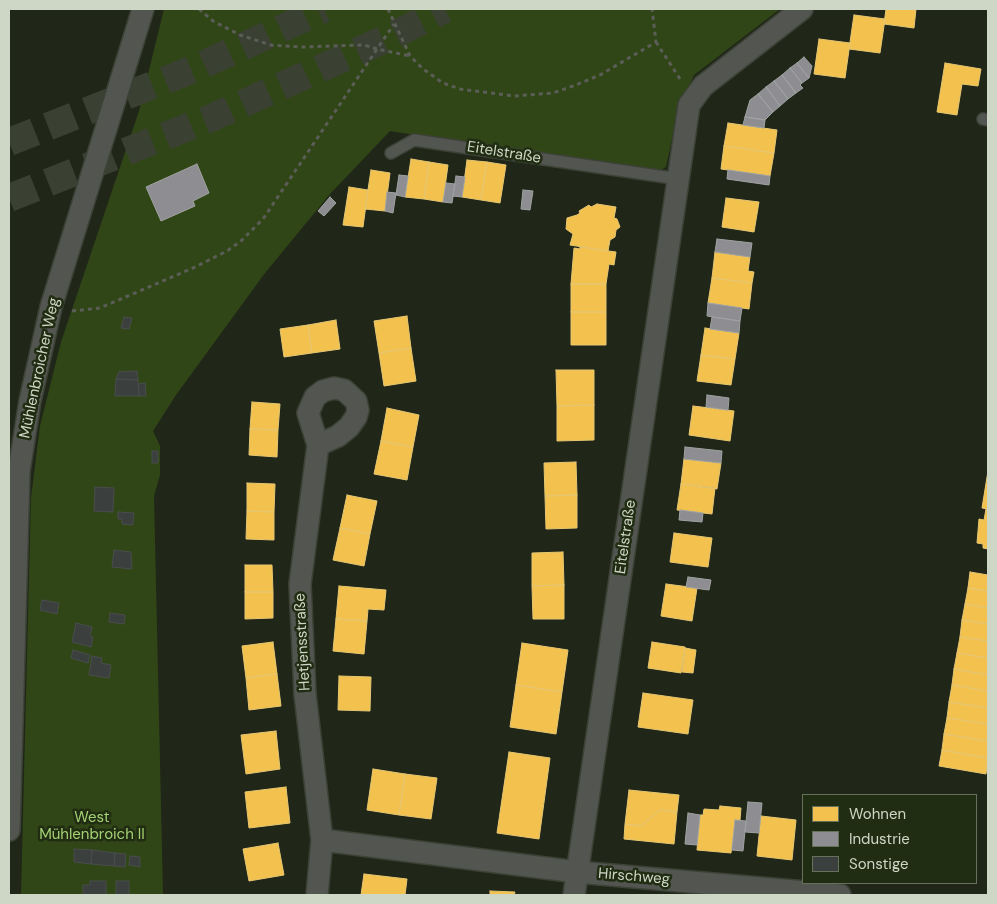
<!DOCTYPE html>
<html>
<head>
<meta charset="utf-8">
<style>
  body { margin:0 }
  #map { position:relative; width:997px; height:904px; overflow:hidden; background:#202719; font-family:"DM Sans",sans-serif }
  canvas { display:block }
  .frame { position:absolute; inset:0; border:10px solid #ced6c6; pointer-events:none }
  .legend { position:absolute; left:802px; top:794px; width:175px; height:90px; box-sizing:border-box; background:#212d13; border:1px solid #66715b; margin:0; padding:6px 9px; list-style:none; font-size:15px; color:#ced6c6 }
  .legend li { display:flex; align-items:center; gap:10px; height:25px }
  .legend b { width:25px; border:1px solid #66715b }
</style>
</head>
<body>
<div id="map">
<canvas width="997" height="904"></canvas>
<div class="frame"></div>
<ul class="legend">
<li><b style="height:14px;background:#f2c14e"></b>Wohnen</li>
<li><b style="height:14px;background:#8d8d92"></b>Industrie</li>
<li><b style="height:14px;background:#3b403f"></b>Sonstige</li>
</ul>
</div>
<script>
const ctx = document.querySelector('canvas').getContext('2d');
ctx.lineJoin = 'round';
function fill(path, color) {
  ctx.fillStyle = color;
  ctx.fill(path, 'evenodd');
}
function poly(rows) {
  const path = new Path2D();
  for (const r of rows) {
    path.moveTo(r[0], r[1]);
    for (let i = 2; i < r.length; i += 2) path.lineTo(r[i], r[i + 1]);
  }
  return path;
}
function stroke(path, color, width, dash) {
  ctx.strokeStyle = color;
  ctx.lineWidth = width;
  ctx.lineCap = dash ? 'butt' : 'round';
  ctx.setLineDash(dash || []);
  ctx.stroke(path);
}
function write(font, color, halo, rows, align = 'center') {
  ctx.font = font + ' "DM Sans",sans-serif';
  ctx.lineWidth = 5;
  ctx.setLineDash([]);
  ctx.textBaseline = 'middle';
  ctx.strokeStyle = halo;
  ctx.fillStyle = color;
  for (const [text, x, y, turn = 0] of rows) {
    ctx.save();
    ctx.translate(x, y);
    ctx.rotate((+turn || 0) * Math.PI / 180);
    ctx.textAlign = isNaN(turn) ? turn : align;
    if (halo) ctx.strokeText(text, 0, 0);
    ctx.fillText(text, 0, 0);
    ctx.restore();
  }
}
fill(poly([
  [164,9,780,9,694,75,677,114,666,167,654,174,390,131,330,194,265,273,176,395,153,431,160,446,160,475,154,496,163,895,21,895,31,498,40,426,61,342,139,111]
]), '#314616');
const homes = poly([
  [886,9,916,9,914,28,884,24,886,9],
  [854,15,885,19,880,53,849,49,854,15],
  [819,39,850,43,845,78,814,74,819,39],
  [945,63,981,69,978,86,962,84,957,115,937,112,945,63],
  [728,123,777,130,774,153,724,146,728,123],
  [724,146,774,153,770,176,721,169,724,146],
  [411,159,429,162,424,199,405,197,411,159],
  [467,160,487,162,481,200,462,197,467,160],
  [429,162,448,165,443,202,424,199,429,162],
  [487,162,506,165,500,203,481,200,487,162],
  [371,170,390,173,385,211,365,209,371,170],
  [349,187,368,190,363,227,343,225,349,187],
  [726,198,759,202,754,232,722,227,726,198],
  [597,204,616,207,614,218,617,219,620,227,616,230,615,237,610,240,608,251,570,245,573,234,566,229,567,218,577,215,580,213,579,211,589,205,591,207,597,204],
  [580,247,616,252,614,265,609,264,606,284,571,284,574,248,580,249,580,247],
  [715,252,750,257,748,271,754,272,752,283,712,278,715,252],
  [712,278,752,283,749,309,708,303,712,278],
  [571,284,606,284,606,312,571,312,571,284],
  [571,312,606,312,606,345,571,345,571,312],
  [407,316,411,348,379,353,374,321,407,316],
  [336,320,340,349,312,353,308,325,336,320],
  [308,325,312,353,284,357,280,329,308,325],
  [705,328,739,333,735,359,701,355,705,328],
  [411,348,416,381,384,386,379,353,411,348],
  [701,355,735,359,731,385,697,381,701,355],
  [556,370,594,370,594,405,557,406,556,370],
  [252,402,280,404,278,430,250,429,252,402],
  [594,405,594,440,557,441,557,406,594,405],
  [693,406,734,411,730,441,689,435,693,406],
  [387,408,419,415,413,447,381,441,387,408],
  [250,429,278,430,277,457,249,455,250,429],
  [381,441,413,447,407,480,374,474,381,441],
  [684,459,721,463,717,489,681,484,684,459],
  [576,462,577,495,545,496,544,463,576,462],
  [988,471,988,509,982,508,988,471],
  [247,483,275,484,274,512,247,511,247,483],
  [681,484,715,488,712,514,677,510,681,484],
  [347,495,377,501,370,534,340,528,347,495],
  [577,495,577,528,546,529,545,496,577,495],
  [986,509,988,509,988,549,983,548,983,544,977,543,979,519,984,520,986,509],
  [247,511,274,512,274,540,246,539,247,511],
  [340,528,370,534,364,566,333,560,340,528],
  [674,533,712,538,708,567,670,562,674,533],
  [563,552,564,585,532,586,532,553,563,552],
  [245,565,272,565,273,592,245,592,245,565],
  [970,572,988,575,988,591,968,588,970,572],
  [666,584,697,588,692,621,661,616,666,584],
  [564,585,564,619,533,619,532,586,564,585],
  [339,586,386,590,384,610,368,609,367,621,336,619,339,586],
  [968,588,988,591,988,608,965,604,968,588],
  [245,592,273,592,273,618,245,619,245,592],
  [965,604,988,608,988,624,962,620,965,604],
  [336,619,367,621,364,654,333,651,336,619],
  [962,620,988,624,988,641,960,637,962,620],
  [960,637,988,641,988,658,957,653,960,637],
  [273,642,277,674,246,678,242,646,273,642],
  [652,642,685,647,681,673,648,668,652,642],
  [522,643,568,650,562,692,516,685,522,643],
  [685,648,696,650,693,673,682,672,685,648],
  [957,653,988,658,988,675,954,669,957,653],
  [954,669,988,675,988,691,952,685,954,669],
  [277,674,281,706,249,710,246,678,277,674],
  [339,676,371,677,370,711,338,710,339,676],
  [516,685,562,692,556,734,510,727,516,685],
  [952,685,988,691,988,708,949,702,952,685],
  [643,693,693,700,688,734,638,727,643,693],
  [949,702,988,708,988,724,947,718,949,702],
  [947,718,988,724,988,741,944,734,947,718],
  [276,731,280,769,246,774,241,735,276,731],
  [944,734,988,741,988,758,942,750,944,734],
  [942,750,988,758,986,774,939,766,942,750],
  [509,752,550,758,539,839,497,833,509,752],
  [373,769,405,774,399,815,367,810,373,769],
  [405,774,437,778,431,819,399,815,405,774],
  [286,787,290,823,249,828,245,792,286,787],
  [629,790,679,795,677,812,660,810,641,826,625,824,629,790],
  [720,806,741,808,740,820,735,820,731,853,697,850,700,815,703,815,704,809,719,810,720,806],
  [660,810,677,812,674,844,624,839,625,824,641,826,660,810],
  [761,816,796,820,792,860,757,856,761,816],
  [278,843,284,875,249,881,243,849,278,843],
  [364,874,407,879,405,895,361,895,364,874],
  [490,891,515,892,514,894,519,895,490,895,490,891]
]);
fill(homes, '#f2c14e');
stroke(homes, '#e7c772', 1);
const industry = poly([
  [804,57,812,66,809,78,797,63,804,57],
  [797,63,809,78,802,83,790,68,797,63],
  [790,68,802,83,800,85,803,88,796,93,782,75,790,68],
  [782,75,796,93,788,99,774,81,782,75],
  [774,81,788,99,780,106,766,87,774,81],
  [766,87,780,106,773,112,758,94,766,87],
  [758,94,773,112,765,120,745,117,750,100,758,94],
  [745,117,765,120,764,128,743,125,745,117],
  [197,164,209,193,193,201,195,206,161,221,146,187,197,164],
  [728,170,770,176,769,185,727,179,728,170],
  [399,175,408,176,405,197,396,195,399,175],
  [456,176,465,177,462,197,453,196,456,176],
  [446,183,455,184,452,203,443,202,446,183],
  [523,190,533,191,530,210,521,209,523,190],
  [387,192,396,193,393,213,385,211,387,192],
  [330,197,336,203,324,216,318,211,330,197],
  [717,239,752,243,750,257,715,252,717,239],
  [708,303,742,308,740,321,707,316,708,303],
  [712,317,740,321,739,333,710,329,712,317],
  [707,395,729,398,728,410,706,407,707,395],
  [685,447,722,451,721,463,684,459,685,447],
  [680,510,703,513,702,522,679,520,680,510],
  [688,577,711,580,709,590,686,587,688,577],
  [748,802,762,803,759,833,745,832,748,802],
  [688,813,700,815,697,845,685,844,688,813],
  [735,820,746,821,743,851,732,850,735,820]
]);
fill(industry, '#8d8d92');
stroke(industry, '#a0a3a2', 1);
const building = poly([
  [124,317,132,318,129,329,121,328,124,317],
  [137,371,138,380,116,379,119,372,137,371],
  [116,379,138,380,139,396,115,396,116,379],
  [145,383,146,396,139,396,138,384,145,383],
  [152,451,158,451,158,463,152,463,152,451],
  [95,487,114,488,113,512,94,511,95,487],
  [118,512,134,513,133,525,122,524,122,519,118,519,118,512],
  [114,550,131,552,132,569,112,567,114,550],
  [42,600,59,603,57,614,40,610,42,600],
  [110,613,125,615,124,624,109,622,110,613],
  [76,623,92,627,90,636,93,637,91,647,72,642,76,623],
  [73,650,90,655,88,663,71,658,73,650],
  [92,656,102,658,101,663,111,665,109,678,89,675,92,656],
  [74,849,92,850,91,864,74,862,74,849],
  [92,850,115,853,114,866,91,864,92,850],
  [115,853,126,854,125,867,114,866,115,853],
  [130,856,140,857,140,867,129,865,130,856],
  [90,881,106,881,106,895,83,895,83,885,90,885,90,881],
  [116,881,129,881,129,895,116,895,116,881]
]);
fill(building, '#3b403f');
stroke(building, '#484d4c', 1);
stroke(poly([
  [9,142,196,68,324,9],
  [9,198,211,118,394,35,445,9]
]), '#3a4133', 28, [28, 14]);
const lane = poly([
  [983,119,988,120],
  [391,153,414,140,679,179]
]);
const street = poly([
  [9,830,19,471,30,401,51,307,143,9],
  [322,840,577,872,840,895],
  [317,895,322,840,305,694,300,584,318,445,308,413,315,397,323,391,334,388,344,390,356,401,358,410,356,417,349,427,338,436,318,445],
  [574,895,689,105,703,86,802,9]
]);
stroke(lane, '#3c4236', 14);
stroke(street, '#3c4236', 24);
stroke(poly([
  [199,9,213,21,240,35,271,45,302,47,364,45,377,49,394,24],
  [388,9,410,56,423,69,443,83,460,89,514,96,553,93,573,86,600,75,656,42,652,9],
  [656,42,682,82],
  [72,311,100,308,193,268,227,251,241,241,263,219,377,49,410,56]
]), '#5b5e57', 3, [4, 4]);
stroke(lane, '#535650', 11);
stroke(street, '#535650', 21);
write('15px', '#ced6c6', '#212d13', [
  ["Eitelstraße",504,153,9],
  ["Mühlenbroicher Weg",40,368,-78],
  ["Eitelstraße",626,537,-82],
  ["Hetjensstraße",303,642,-93],
  ["Hirschweg",634,877,5]
]);
write('15px', '#a4d173', '#212d13', [
  ["West",92,818],
  ["Mühlenbroich II",92,835]
]);
</script>
</body>
</html>
